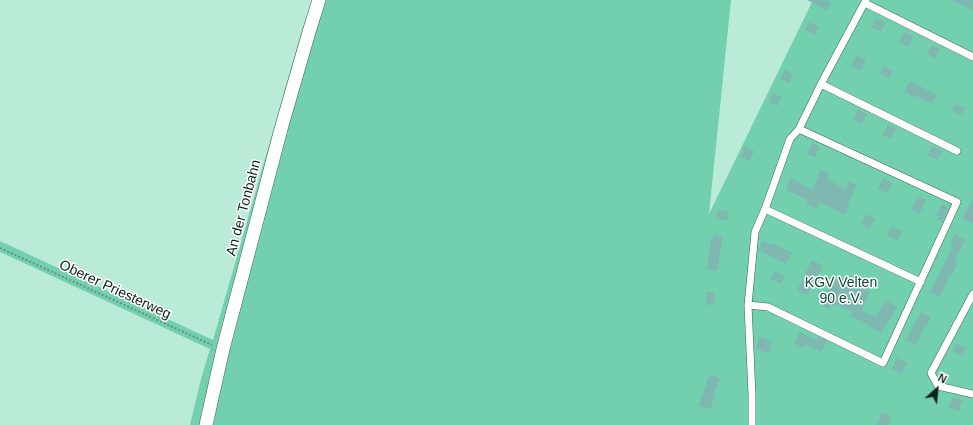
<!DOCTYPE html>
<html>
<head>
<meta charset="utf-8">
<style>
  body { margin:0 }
  #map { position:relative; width:973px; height:425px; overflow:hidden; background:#b9ebd7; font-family:Arial,sans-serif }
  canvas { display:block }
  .north { position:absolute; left:917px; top:369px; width:40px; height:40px; -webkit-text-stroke:3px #fff; paint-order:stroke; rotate:27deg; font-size:11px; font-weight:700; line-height:16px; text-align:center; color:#0f231c }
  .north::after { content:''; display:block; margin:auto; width:14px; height:18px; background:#0f231c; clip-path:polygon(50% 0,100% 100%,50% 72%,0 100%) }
</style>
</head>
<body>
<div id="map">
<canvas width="973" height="425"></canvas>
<div class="north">N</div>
</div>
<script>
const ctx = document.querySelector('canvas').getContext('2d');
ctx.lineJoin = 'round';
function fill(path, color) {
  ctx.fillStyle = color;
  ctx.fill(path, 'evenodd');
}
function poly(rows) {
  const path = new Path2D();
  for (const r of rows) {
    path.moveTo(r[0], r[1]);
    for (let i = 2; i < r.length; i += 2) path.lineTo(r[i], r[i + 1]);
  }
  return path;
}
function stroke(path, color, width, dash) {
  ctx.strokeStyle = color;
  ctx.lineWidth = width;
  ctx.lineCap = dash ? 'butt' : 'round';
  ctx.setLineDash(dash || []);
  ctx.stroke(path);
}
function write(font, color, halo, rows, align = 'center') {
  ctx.font = font + ' Arial,sans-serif';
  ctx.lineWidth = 3;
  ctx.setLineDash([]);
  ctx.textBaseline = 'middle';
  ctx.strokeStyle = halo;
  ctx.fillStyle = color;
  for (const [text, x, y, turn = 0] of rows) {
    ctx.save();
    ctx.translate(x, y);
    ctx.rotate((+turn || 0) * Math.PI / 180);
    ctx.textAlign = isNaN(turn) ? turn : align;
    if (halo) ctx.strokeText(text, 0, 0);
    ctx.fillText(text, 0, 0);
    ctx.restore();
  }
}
fill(poly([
  [312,0,731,0,709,214,813,0,973,0,973,425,190,425,201,379,210,349,0,252,0,241,213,340,302,30]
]), '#73d0ae');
fill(poly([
  [807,0,826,0,831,3,827,11],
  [951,0,973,0,973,11],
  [876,18,886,22,881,32,872,27],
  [809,22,819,27,815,35,805,30],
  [904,32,913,36,908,47,899,42],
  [932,45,940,49,935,58,927,54],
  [857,55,866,60,861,71,851,66],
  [884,66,893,71,889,78,880,73],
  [785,70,793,74,789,83,780,79],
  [910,81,937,95,932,104,915,95,914,97,904,92],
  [773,93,781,97,777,106,769,102],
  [955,103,965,108,961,115,951,110],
  [858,109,867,114,862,124,853,119],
  [888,125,896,129,891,139,883,135],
  [812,143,820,147,815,157,807,154],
  [932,146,942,151,937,160,928,155],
  [745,147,754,151,750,161,740,157],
  [821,169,830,174,827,179,845,189,849,181,857,185,847,205,849,206,845,215,819,202,816,209,806,204,808,200,786,190,791,178,812,190],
  [883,178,892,183,887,193,878,189],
  [918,196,926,200,919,214,911,209],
  [973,198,973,224,962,219],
  [942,204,949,208,942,222,937,219,939,216,937,215],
  [719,210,729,212,727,221,716,218],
  [866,214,875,219,870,229,861,224],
  [891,226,902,231,898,240,887,235],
  [954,234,965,240,954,262,957,264,952,275,950,274,940,297,930,293,953,246,950,244],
  [713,235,723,236,717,271,707,270,711,239,713,239],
  [762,242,774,244,792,253,786,264,758,250],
  [812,260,823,266,807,295,797,290],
  [775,271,784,276,781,284,771,279],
  [838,276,870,292,862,310,876,317,886,300,897,307,881,333,858,319,857,320,850,316,852,312,836,304,834,307,831,305,829,309,821,305,835,278,837,279],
  [707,292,715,292,714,304,706,305],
  [921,312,931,317,926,327,925,326,916,345,906,340],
  [800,332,816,340,819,337,827,341,821,352,805,344,803,348,794,343],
  [759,337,772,341,769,353,756,349],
  [957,343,966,348,962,356,953,351],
  [897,358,907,363,902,374,892,369],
  [709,375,720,378,715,390,711,409,699,406],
  [953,397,962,400,959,411,949,407],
  [881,413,891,416,889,425,877,425]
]), '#7fb7b1');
const service = poly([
  [865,3,973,57],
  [821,84,957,151],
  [765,209,921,282],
  [973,294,931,373,938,386,973,394],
  [748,305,768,307,883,363,957,202,799,129],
  [752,425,752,395,748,305,755,232,765,209,790,139,799,129,821,84,866,0]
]);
const minor = poly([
  [206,425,223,349,281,129,309,32,319,0]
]);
stroke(service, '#376554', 8);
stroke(minor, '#376554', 14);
stroke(poly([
  [0,248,212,345]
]), '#6b8f81', 2, [2, 2]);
stroke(service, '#fff', 7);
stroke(minor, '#fff', 13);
write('14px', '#0f231c', '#fff', [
  ["An der Tonbahn",244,208,-75],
  ["Oberer Priesterweg",115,290,25]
]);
write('14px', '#0c4937', '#fff', [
  ["KGV Velten",841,283],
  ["90 e.V.",841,299]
]);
</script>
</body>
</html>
